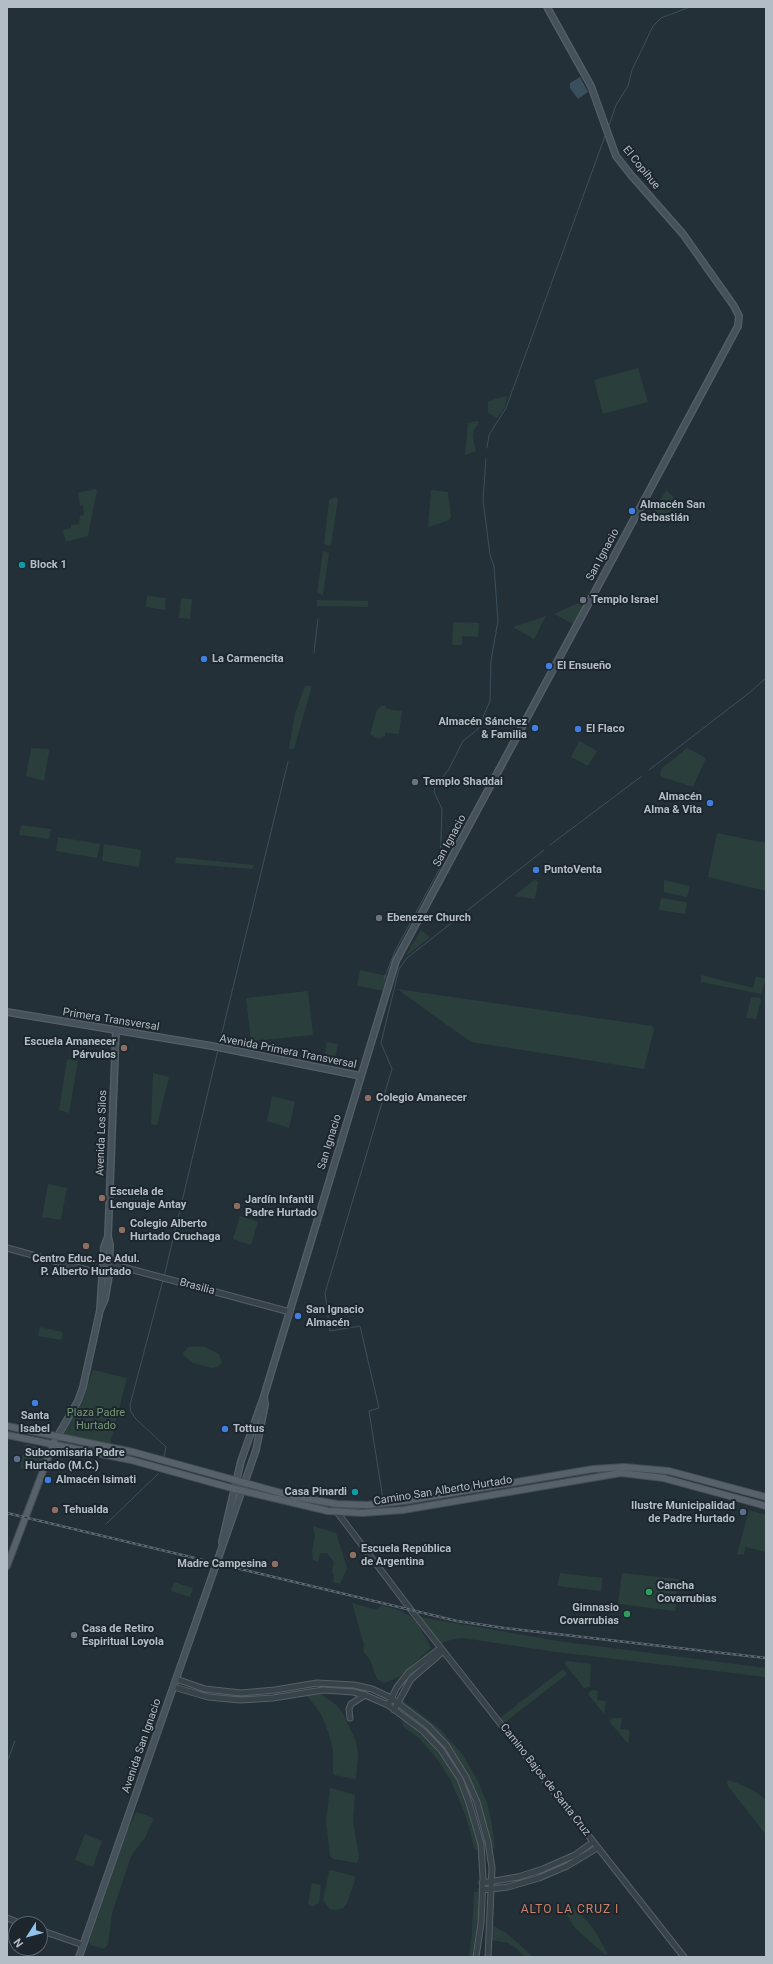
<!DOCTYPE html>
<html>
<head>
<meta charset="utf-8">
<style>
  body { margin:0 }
  #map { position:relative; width:773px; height:1964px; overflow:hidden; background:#243038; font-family:Roboto,sans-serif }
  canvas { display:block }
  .frame { position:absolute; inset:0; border:8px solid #b3bdc5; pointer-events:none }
  .north { position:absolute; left:8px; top:1916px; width:40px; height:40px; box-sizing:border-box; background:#1d262d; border:1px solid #59626a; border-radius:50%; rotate:234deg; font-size:11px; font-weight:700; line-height:16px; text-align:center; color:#b3bdc5 }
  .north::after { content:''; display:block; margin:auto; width:14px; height:18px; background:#8fc3ed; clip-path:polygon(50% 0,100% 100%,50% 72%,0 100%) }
</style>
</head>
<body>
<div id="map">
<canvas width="773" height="1964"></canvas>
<div class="frame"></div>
<div class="north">N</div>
</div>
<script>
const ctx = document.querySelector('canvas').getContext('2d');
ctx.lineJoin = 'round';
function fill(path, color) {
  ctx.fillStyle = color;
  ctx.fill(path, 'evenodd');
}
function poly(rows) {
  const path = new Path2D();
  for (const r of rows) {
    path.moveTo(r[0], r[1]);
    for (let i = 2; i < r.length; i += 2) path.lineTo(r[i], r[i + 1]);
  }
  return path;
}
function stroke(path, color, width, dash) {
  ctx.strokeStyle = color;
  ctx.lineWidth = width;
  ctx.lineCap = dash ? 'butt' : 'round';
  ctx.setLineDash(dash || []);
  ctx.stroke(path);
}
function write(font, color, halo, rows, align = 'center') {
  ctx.font = font + ' Roboto,sans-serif';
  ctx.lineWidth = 4;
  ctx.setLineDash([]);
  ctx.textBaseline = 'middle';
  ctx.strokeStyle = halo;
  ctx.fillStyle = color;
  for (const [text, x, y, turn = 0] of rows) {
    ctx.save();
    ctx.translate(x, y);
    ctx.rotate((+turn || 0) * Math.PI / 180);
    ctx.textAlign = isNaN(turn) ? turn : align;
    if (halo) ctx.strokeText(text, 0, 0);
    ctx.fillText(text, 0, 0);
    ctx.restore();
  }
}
fill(poly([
  [638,368,648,402,603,414,594,380],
  [507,396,505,407,497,418,488,413,488,401],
  [477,421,479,423,474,430,473,437,476,451,465,455,468,423],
  [95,489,97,490,88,536,66,542,63,530,71,528,71,525,79,524,80,516,84,515,83,505,80,506,78,493],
  [431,490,448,492,451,517,449,520,428,527],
  [666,490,679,502,663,519,654,512],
  [336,497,338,499,331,546,324,544,329,500],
  [323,551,329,553,323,595,317,593],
  [147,596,166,598,165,610,146,607],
  [181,598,192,599,190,619,179,618],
  [317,600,368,601,368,607,317,606],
  [578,603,585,607,575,625,554,614],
  [546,616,534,639,513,627],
  [453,622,479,623,478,637,462,636,462,645,452,645],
  [305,686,312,686,294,749,291,749,289,748,295,714],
  [381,706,385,706,387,709,402,711,399,734,385,733,385,736,379,739,370,734,377,710],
  [579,741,597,751,588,766,571,757],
  [31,748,48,749,49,751,44,781,26,776],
  [687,748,706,758,693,787,662,777,660,775,661,769],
  [21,825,51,829,49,839,19,835],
  [717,833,766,843,766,891,708,877],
  [58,837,100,844,97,858,56,851],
  [104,844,141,850,139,867,102,861],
  [176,857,254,865,252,869,175,863],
  [534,880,538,881,535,899,514,896],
  [664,880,690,886,687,897,664,892],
  [661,898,686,902,687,904,685,914,659,910],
  [421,930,430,937,405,957],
  [360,970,388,976,385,991,357,986],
  [701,975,753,988,756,976,766,979,761,994,701,982],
  [397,989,652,1026,654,1030,644,1069,471,1042],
  [308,991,313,1035,251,1041,246,998],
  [753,997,760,998,761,1001,756,1019,746,1018,751,998],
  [327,1042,338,1044,334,1064,323,1062],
  [67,1059,78,1061,69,1113,59,1110],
  [153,1073,169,1077,157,1125,151,1124],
  [272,1096,295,1102,289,1128,267,1121],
  [48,1184,67,1188,61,1220,42,1217],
  [240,1216,258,1222,251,1245,233,1239],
  [40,1327,63,1332,61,1340,38,1336],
  [195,1346,205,1347,219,1354,222,1363,217,1367,211,1368,193,1363,184,1356,183,1353,188,1347],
  [93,1370,127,1378,110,1444,63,1435,83,1401],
  [25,1444,43,1448,44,1460,37,1472,20,1468],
  [749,1510,766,1515,766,1552,745,1547,744,1555,737,1554],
  [313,1526,336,1533,347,1568,340,1584,333,1582,334,1576,332,1571,334,1562,327,1553,320,1553,318,1562,313,1560,312,1551,315,1536],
  [560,1573,603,1578,601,1591,557,1586],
  [622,1573,679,1579,675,1611,618,1604],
  [174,1582,193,1588,190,1597,171,1591],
  [352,1603,376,1610,382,1605,401,1611,410,1616,419,1625,431,1648,399,1677,384,1683,377,1679,370,1660,363,1651,364,1645],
  [420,1617,558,1641,766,1668,766,1677,556,1652,463,1638,453,1639,440,1644],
  [567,1661,591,1664,590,1687,584,1688,564,1663],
  [563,1669,567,1674,504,1723,500,1718],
  [594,1690,598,1691,597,1700,606,1701,604,1714,588,1694,590,1691],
  [321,1694,335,1704,343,1713,356,1742,358,1756,356,1778,354,1779,334,1775,333,1772,333,1750,328,1731,321,1714,307,1696],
  [402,1700,439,1728,463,1755,478,1781,487,1803,492,1824,495,1848,492,1849,478,1798,450,1747,425,1720,401,1702],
  [613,1718,622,1718,620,1729,630,1730,628,1744,609,1721],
  [402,1720,416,1730,436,1750,456,1779,468,1808,480,1850,475,1850,465,1814,450,1779,437,1759,419,1738,403,1726],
  [729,1780,753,1790,766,1800,766,1835,728,1786,727,1782],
  [332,1788,355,1795,353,1821,359,1856,357,1863,333,1859,330,1856,326,1820,330,1789],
  [136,1812,152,1817,153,1820,145,1838,133,1853,130,1859,112,1913,108,1944,104,1949,91,1945,89,1943,90,1939,127,1831],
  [85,1834,102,1841,93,1867,75,1860],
  [331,1870,354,1876,355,1880,347,1903,343,1908,336,1910,330,1909,323,1900,329,1871],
  [312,1883,321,1885,319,1903,312,1907,308,1904],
  [474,1892,479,1892,478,1915,473,1957,469,1957,472,1933],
  [567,1903,580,1913,593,1928,608,1954,605,1955,574,1927,563,1908],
  [492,1925,509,1935,533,1957,525,1957,516,1948,508,1943,491,1940]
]), '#2a3e3b');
fill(poly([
  [580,77,588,92,578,99,570,88,570,83]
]), '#3a4f5e');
stroke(poly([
  [608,128,616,105,628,86,632,70,653,26,661,18,690,7],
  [487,448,489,435,506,408,605,136],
  [314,653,318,619],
  [649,770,749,693,766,678],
  [550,845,642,776],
  [384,979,395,951,440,868,442,809,434,792,435,787,449,769,463,741,478,729,490,701,491,660,498,621,494,566,490,555,483,500,486,459],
  [219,1045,288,762],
  [164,1277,218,1050],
  [163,1280,130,1405,131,1412,136,1419,166,1447,164,1457],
  [383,1499,369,1411,379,1408,360,1326,330,1331,325,1293,392,1069,381,1043,399,969,407,958,544,850],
  [106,1524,158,1474],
  [7,1762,15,1741]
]), '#3a4f5e', 1);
const tertiary = poly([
  [7,1248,109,1276],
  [104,1262,290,1312],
  [337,1512,411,1610,684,1957],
  [176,1679,205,1689,241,1693,275,1690,317,1683,354,1685,372,1689,391,1698,428,1726,447,1746,466,1777,477,1802,488,1842,492,1868,488,1957],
  [174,1687,208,1697,240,1700,273,1698,323,1690,353,1692,365,1695,388,1705,423,1731,441,1750,460,1779,469,1803,481,1844,483,1878,481,1923,476,1957],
  [388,1705,397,1687,409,1672,438,1650,442,1650],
  [394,1710,411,1679,440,1654,442,1650],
  [350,1718,349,1709,351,1704,365,1695],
  [482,1883,518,1877,543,1869,575,1855,593,1842],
  [482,1890,508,1887,539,1878,567,1866,597,1848],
  [7,1918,22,1924],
  [40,1930,83,1945]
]);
const secondary = poly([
  [7,1012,212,1046,361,1076],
  [100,1310,105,1299,109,1276,110,1245,108,1236,116,1030],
  [57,1437,78,1401,83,1387,100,1310,104,1247,108,1236],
  [222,1542,241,1461,264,1396,396,961,738,326,739,316,734,306,683,234,631,175,616,156,591,86,547,7],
  [79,1957,256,1450,265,1405,264,1396]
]);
const primary = poly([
  [7,1426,133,1452,296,1497,337,1504,367,1505,405,1501,593,1469,624,1467,669,1471,766,1497],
  [7,1435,131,1460,235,1489,328,1511,362,1513,403,1510,621,1473,663,1478,766,1506],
  [7,1566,54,1442]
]);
stroke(tertiary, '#565f66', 7);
stroke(secondary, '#565f66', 8);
stroke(primary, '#444d55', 8);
stroke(tertiary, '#374249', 5);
stroke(secondary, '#46525b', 5.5);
stroke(primary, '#566169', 6);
const rail = poly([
  [7,1513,457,1621,504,1628,766,1658]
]);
stroke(rail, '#5c6871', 2.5);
stroke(rail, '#1d262d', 1, [3]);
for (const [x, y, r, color] of [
  [632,511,4,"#3f7fe0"],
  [22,565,4,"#0f9aa8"],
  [583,600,4,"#6b7280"],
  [204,659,4,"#3f7fe0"],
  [549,666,4,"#3f7fe0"],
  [535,728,4,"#3f7fe0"],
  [578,729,4,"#3f7fe0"],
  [415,782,4,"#6b7280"],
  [710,803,4,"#3f7fe0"],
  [536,870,4,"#3f7fe0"],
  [379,918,4,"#6b7280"],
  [124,1048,4,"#8d6e63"],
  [368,1098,4,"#8d6e63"],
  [102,1198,4,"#8d6e63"],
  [237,1206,4,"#8d6e63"],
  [122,1230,4,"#8d6e63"],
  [86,1246,4,"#8d6e63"],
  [298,1316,4,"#3f7fe0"],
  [35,1403,4,"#3f7fe0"],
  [225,1429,4,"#3f7fe0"],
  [17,1459,4,"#5c6f8a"],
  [48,1480,4,"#3f7fe0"],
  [355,1492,4,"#0f9aa8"],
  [55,1510,4,"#8d6e63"],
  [743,1512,4,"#5c6f8a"],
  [353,1555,4,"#8d6e63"],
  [275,1564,4,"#8d6e63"],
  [649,1592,4,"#2e9e5b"],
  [627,1614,4,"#2e9e5b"],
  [74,1635,4,"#6b7280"]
]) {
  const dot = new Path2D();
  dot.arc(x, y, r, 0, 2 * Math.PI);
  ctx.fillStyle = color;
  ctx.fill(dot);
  stroke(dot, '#1d262d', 1.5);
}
write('11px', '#b3bdc5', '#1d262d', [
  ["El Copihue",641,168,51],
  ["San Ignacio",603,555,-62],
  ["San Ignacio",450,841,-62],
  ["Primera Transversal",111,1020,9],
  ["Avenida Primera Transversal",288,1052,11],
  ["Avenida Los Silos",102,1133,-88],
  ["San Ignacio",330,1142,-73],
  ["Brasilia",197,1287,15],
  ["Camino San Alberto Hurtado",443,1491,-9],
  ["Avenida San Ignacio",142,1746,-71],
  ["Camino Bajos de Santa Cruz",545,1780,52]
]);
write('bold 11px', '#b3bdc5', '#1d262d', [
  ["Almacén San",640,505],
  ["Sebastián",640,518],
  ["Block 1",30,565],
  ["Templo Israel",591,600],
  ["La Carmencita",212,659],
  ["El Ensueño",557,666],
  ["Almacén Sánchez",527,722,"right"],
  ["& Familia",527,735,"right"],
  ["El Flaco",586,729],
  ["Templo Shaddai",423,782],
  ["Almacén",702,797,"right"],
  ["Alma & Vita",702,810,"right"],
  ["PuntoVenta",544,870],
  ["Ebenezer Church",387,918],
  ["Escuela Amanecer",116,1042,"right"],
  ["Párvulos",116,1055,"right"],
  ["Colegio Amanecer",376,1098],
  ["Escuela de",110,1192],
  ["Lenguaje Antay",110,1205],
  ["Jardín Infantil",245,1200],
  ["Padre Hurtado",245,1213],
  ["Colegio Alberto",130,1224],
  ["Hurtado Cruchaga",130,1237],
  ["Centro Educ. De Adul.",86,1259,"center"],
  ["P. Alberto Hurtado",86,1272,"center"],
  ["San Ignacio",306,1310],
  ["Almacén",306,1323],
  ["Santa",35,1416,"center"],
  ["Isabel",35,1429,"center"],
  ["Tottus",233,1429],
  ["Subcomisaria Padre",25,1453],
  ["Hurtado (M.C.)",25,1466],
  ["Almacén Isimati",56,1480],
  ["Casa Pinardi",347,1492,"right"],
  ["Ilustre Municipalidad",735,1506,"right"],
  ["de Padre Hurtado",735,1519,"right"],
  ["Tehualda",63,1510],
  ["Escuela República",361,1549],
  ["de Argentina",361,1562],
  ["Madre Campesina",267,1564,"right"],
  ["Cancha",657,1586],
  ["Covarrubias",657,1599],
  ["Gimnasio",619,1608,"right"],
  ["Covarrubias",619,1621,"right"],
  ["Casa de Retiro",82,1629],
  ["Espiritual Loyola",82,1642]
], 'left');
write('11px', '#739875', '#1d262d', [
  ["Plaza Padre",96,1413],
  ["Hurtado",96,1426]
]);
ctx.letterSpacing = '1px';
write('12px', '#c98269', '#1d262d', [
  ["ALTO LA CRUZ I",570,1910]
]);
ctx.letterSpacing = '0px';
</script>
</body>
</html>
